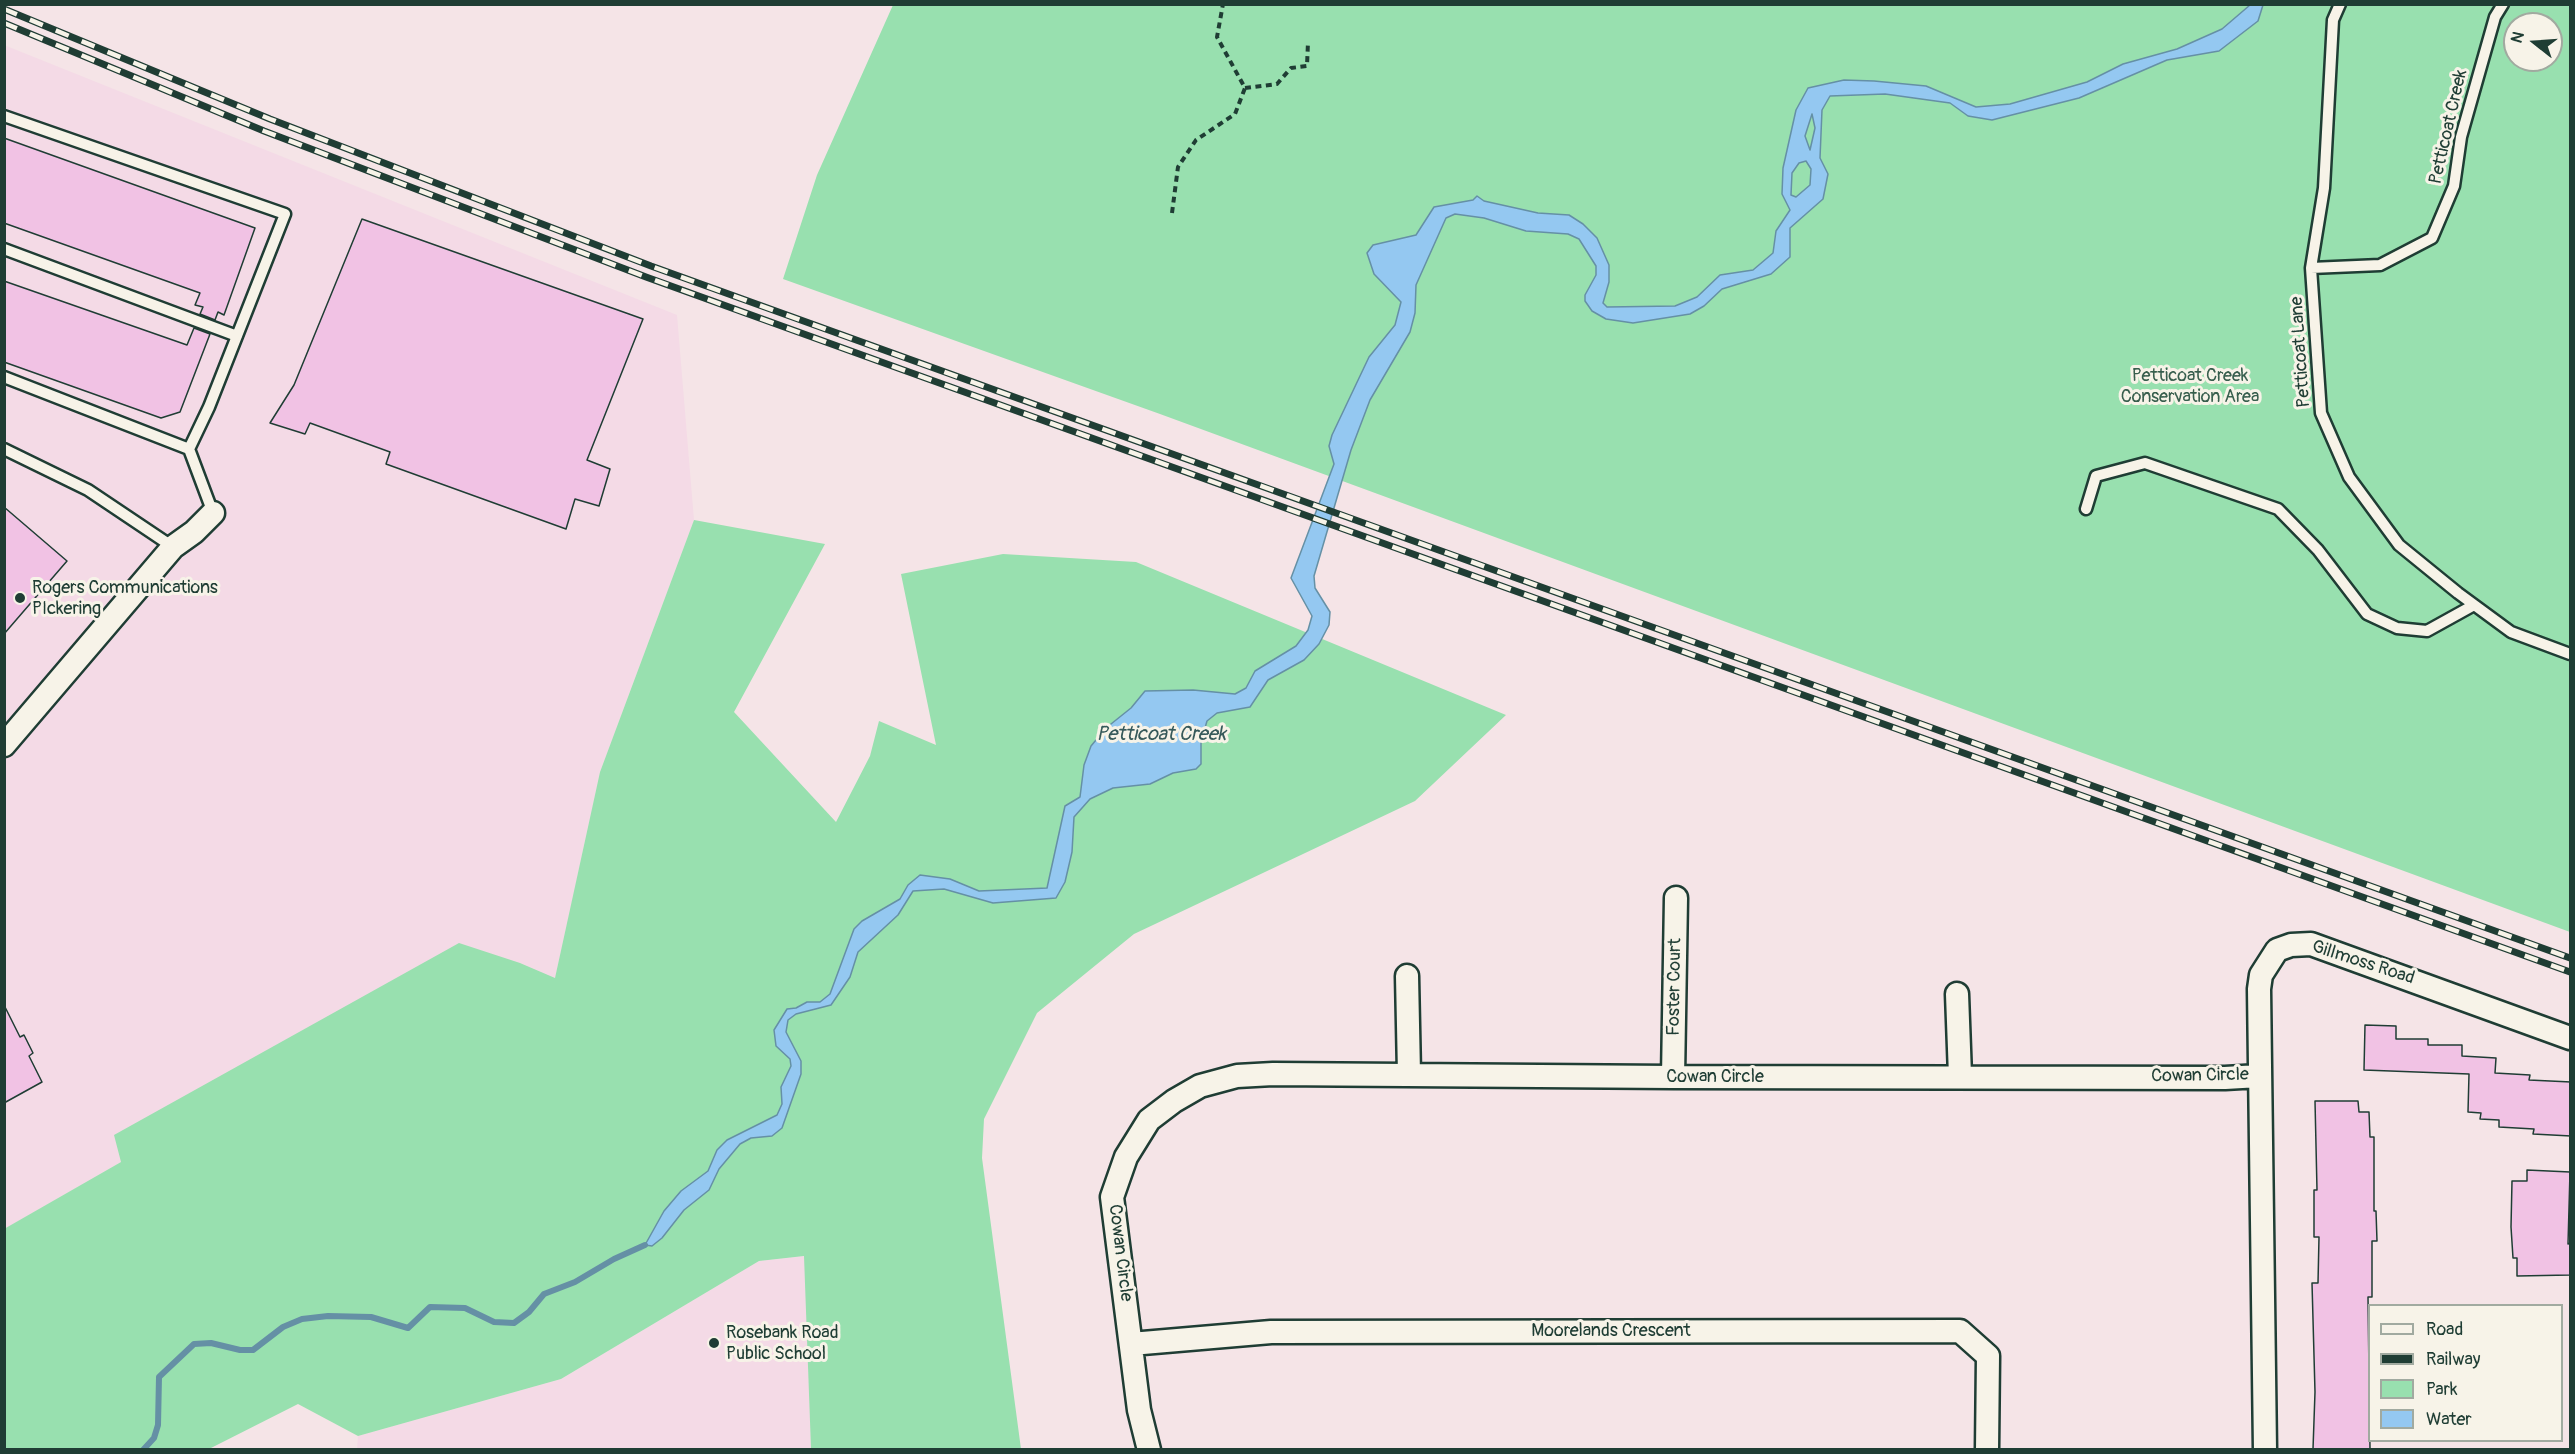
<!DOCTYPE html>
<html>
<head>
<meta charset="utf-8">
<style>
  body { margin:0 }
  #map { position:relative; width:2575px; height:1454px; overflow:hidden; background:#f5e4e7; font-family:Pangolin,sans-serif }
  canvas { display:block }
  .frame { position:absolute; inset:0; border:6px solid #1f3d34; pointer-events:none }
  .legend { position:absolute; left:2368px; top:1304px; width:195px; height:138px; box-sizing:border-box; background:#f7f3e8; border:2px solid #a1aaa0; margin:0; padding:8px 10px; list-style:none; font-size:18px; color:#1f3d34 }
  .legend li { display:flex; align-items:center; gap:12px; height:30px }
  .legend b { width:30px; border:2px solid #a1aaa0 }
  .north { position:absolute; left:2503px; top:12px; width:60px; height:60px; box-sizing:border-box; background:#f7f3e8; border:2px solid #a1aaa0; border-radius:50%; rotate:287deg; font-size:16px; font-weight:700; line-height:24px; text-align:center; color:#1f3d34 }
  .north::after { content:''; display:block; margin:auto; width:21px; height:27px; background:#1f3d34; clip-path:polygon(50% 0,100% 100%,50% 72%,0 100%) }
</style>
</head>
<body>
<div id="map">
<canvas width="2575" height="1454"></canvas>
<div class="frame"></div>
<ul class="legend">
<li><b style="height:8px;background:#f7f3e8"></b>Road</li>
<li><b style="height:8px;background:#1f3d34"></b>Railway</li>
<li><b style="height:16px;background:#98e0af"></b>Park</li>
<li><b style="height:16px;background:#94c8f1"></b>Water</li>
</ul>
<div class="north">N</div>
</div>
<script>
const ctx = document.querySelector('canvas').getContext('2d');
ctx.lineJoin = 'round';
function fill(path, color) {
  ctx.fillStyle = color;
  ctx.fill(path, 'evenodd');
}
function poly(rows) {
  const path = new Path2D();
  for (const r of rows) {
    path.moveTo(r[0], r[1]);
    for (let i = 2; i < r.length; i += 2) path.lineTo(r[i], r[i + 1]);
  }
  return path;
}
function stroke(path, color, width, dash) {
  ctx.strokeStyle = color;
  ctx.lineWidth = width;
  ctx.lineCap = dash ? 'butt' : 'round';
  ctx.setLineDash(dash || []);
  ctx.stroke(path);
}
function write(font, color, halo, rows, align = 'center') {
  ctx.font = font + ' Pangolin,sans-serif';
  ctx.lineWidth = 6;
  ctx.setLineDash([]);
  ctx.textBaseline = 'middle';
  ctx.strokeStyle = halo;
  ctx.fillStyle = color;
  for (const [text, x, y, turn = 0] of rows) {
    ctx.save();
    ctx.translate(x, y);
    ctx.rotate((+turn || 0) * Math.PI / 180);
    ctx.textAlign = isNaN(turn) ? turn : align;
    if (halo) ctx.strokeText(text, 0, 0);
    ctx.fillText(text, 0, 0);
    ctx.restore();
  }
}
fill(poly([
  [4,45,677,315,694,520,600,772,555,979,520,963,121,1162,5,1229],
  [805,1256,811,1449,357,1450,358,1436,561,1379,759,1261]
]), '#f4dae6');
fill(poly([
  [893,5,2570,5,2570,932,1160,414,783,279,817,175],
  [2515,24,2551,24,2551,60,2515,60],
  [694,520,825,544,734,712,836,822,870,756,879,721,936,745,901,574,1003,554,1136,562,1506,715,1415,801,1134,934,1037,1013,984,1119,982,1158,1021,1449,811,1449,804,1256,759,1261,561,1379,358,1436,298,1404,209,1449,5,1449,4,1229,121,1162,114,1135,459,943,520,963,555,978,600,772]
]), '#98e0af');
const water = poly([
  [2250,5,2263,5,2258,21,2219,51,2167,60,2079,98,1992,120,1968,116,1950,103,1885,94,1830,96,1822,110,1820,158,1828,174,1823,199,1790,228,1790,257,1771,274,1722,289,1704,306,1690,314,1633,323,1606,319,1592,311,1585,301,1585,295,1596,275,1596,266,1579,239,1568,234,1526,231,1484,218,1455,214,1446,218,1416,285,1415,313,1410,332,1370,400,1351,450,1314,576,1315,588,1330,612,1329,625,1319,644,1304,660,1268,680,1250,707,1217,713,1207,721,1201,742,1201,764,1196,769,1173,773,1150,784,1113,788,1090,799,1074,817,1072,852,1065,882,1056,898,993,903,944,889,913,891,898,915,858,952,850,977,831,1005,796,1014,788,1020,786,1032,801,1061,801,1074,782,1128,772,1136,751,1138,740,1144,719,1169,709,1190,684,1210,662,1238,652,1246,645,1245,664,1211,681,1191,708,1171,717,1150,727,1140,777,1115,782,1104,781,1087,791,1066,790,1059,776,1046,774,1030,787,1009,796,1008,807,1002,820,1002,830,994,854,929,862,921,900,899,908,885,920,875,950,879,979,891,1047,888,1065,806,1080,797,1084,765,1091,746,1106,728,1131,708,1145,691,1193,690,1235,694,1246,688,1255,671,1296,646,1308,630,1312,616,1291,578,1334,464,1329,446,1332,435,1369,357,1395,325,1401,302,1374,274,1367,253,1373,245,1416,235,1434,207,1473,200,1477,196,1484,201,1538,213,1569,215,1583,224,1597,238,1609,265,1609,282,1603,303,1607,307,1675,306,1697,297,1720,275,1753,270,1773,253,1776,231,1790,210,1782,194,1783,168,1796,110,1808,88,1844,80,1874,81,1926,86,1976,107,2010,104,2087,82,2123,64,2177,49,2222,29,2250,5],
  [1812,114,1815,128,1810,150,1805,136,1812,114],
  [1806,161,1811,169,1810,185,1796,197,1791,195,1792,173,1799,163,1806,161]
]);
fill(water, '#94c8f1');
stroke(water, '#6590a5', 1.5);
stroke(poly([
  [143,1450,154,1438,158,1425,159,1377,194,1344,211,1343,240,1350,253,1350,283,1327,302,1319,328,1316,371,1317,408,1328,430,1307,465,1308,494,1322,514,1323,529,1312,544,1294,575,1282,614,1259,645,1245]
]), '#6590a5', 6);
const building = poly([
  [4,138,255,228,224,315,218,312,215,320,200,314,203,307,195,305,200,293,4,223,4,138],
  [362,219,643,319,587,460,610,469,599,506,575,499,566,529,386,464,390,452,310,423,305,434,270,423,294,385,362,219],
  [4,281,187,345,194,328,210,334,180,412,161,418,4,362,4,281],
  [4,507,67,561,4,634,4,507],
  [4,1005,20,1037,24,1035,33,1053,29,1056,42,1082,4,1103,4,1005],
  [2365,1025,2396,1026,2396,1039,2428,1039,2428,1045,2462,1045,2462,1056,2496,1058,2495,1073,2530,1075,2529,1080,2571,1082,2571,1136,2533,1134,2534,1129,2499,1127,2499,1120,2480,1119,2481,1113,2468,1112,2469,1074,2364,1070,2365,1025],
  [2315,1101,2358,1101,2359,1112,2369,1112,2370,1137,2374,1137,2374,1211,2376,1211,2377,1241,2372,1241,2372,1297,2368,1297,2370,1449,2313,1449,2315,1392,2312,1283,2318,1283,2319,1237,2314,1237,2314,1190,2317,1190,2315,1101],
  [2527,1170,2570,1172,2568,1244,2570,1243,2570,1275,2517,1276,2517,1258,2513,1258,2511,1227,2512,1181,2527,1181,2527,1170]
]);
fill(building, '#f1c2e4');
stroke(building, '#1f3d34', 1.5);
const service = poly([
  [2340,4,2333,20,2324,188,2311,268,2321,413,2349,477,2399,545,2458,593,2511,632,2570,654],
  [4,116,285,214,209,407,189,449],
  [4,249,237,336],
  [2311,268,2380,265,2432,238,2454,186,2461,137,2495,17,2503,4],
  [4,377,189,449,213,513],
  [4,449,88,490,173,547],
  [2086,509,2096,476,2145,463,2278,509,2318,550,2367,614,2397,628,2427,631,2474,605]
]);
const minor = poly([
  [4,745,173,547,194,532,213,513],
  [1407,976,1409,1074],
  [1957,994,1960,1076],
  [1673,1077,1676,898],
  [1131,1344,1271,1332,1960,1331,1988,1356,1987,1450],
  [1149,1450,1139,1410,1112,1197,1126,1157,1149,1120,1174,1101,1200,1086,1237,1076,1273,1074,1673,1077,2225,1078,2259,1076],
  [2265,1450,2259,989,2261,975,2277,950,2291,945,2311,944,2570,1038]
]);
stroke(service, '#1f3d34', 15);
stroke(minor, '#1f3d34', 27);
stroke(poly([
  [1245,88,1277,84,1291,68,1307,66,1308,42],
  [1172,213,1178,167,1196,140,1235,114,1245,88,1217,37,1223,4]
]), '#1f3d34', 4, [6, 4.5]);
stroke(service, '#f7f3e8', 10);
stroke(minor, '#f7f3e8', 22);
const rail = poly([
  [4,9,270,119,651,266,2570,958],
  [4,23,264,131,646,277,2570,972]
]);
stroke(rail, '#1f3d34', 7);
stroke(rail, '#f7f3e8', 4.5, [14]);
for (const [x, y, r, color] of [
  [20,598,6,"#1f3d34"],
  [714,1343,6,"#1f3d34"]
]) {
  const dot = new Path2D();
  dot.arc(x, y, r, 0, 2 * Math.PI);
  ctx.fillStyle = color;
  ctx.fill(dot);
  stroke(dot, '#f7f3e8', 2);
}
write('18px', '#1f3d34', '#f7f3e8', [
  ["Petticoat Creek",2449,127,-77],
  ["Petticoat Lane",2301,352,-94],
  ["Gillmoss Road",2363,963,18],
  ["Foster Court",1675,987,-89],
  ["Cowan Circle",2200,1076,-1],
  ["Cowan Circle",1715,1077],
  ["Cowan Circle",1120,1253,83],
  ["Moorelands Crescent",1611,1331]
]);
write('18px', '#375e4d', '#f7f3e8', [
  ["Petticoat Creek",2190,376],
  ["Conservation Area",2190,397]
]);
write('18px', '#1f3d34', '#f7f3e8', [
  ["Rogers Communications",32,588],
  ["PIckering",32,609],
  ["Rosebank Road",726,1333],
  ["Public School",726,1354]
], 'left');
write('italic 20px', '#36595a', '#f7f3e8', [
  ["Petticoat Creek",1161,735]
]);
</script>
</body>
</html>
